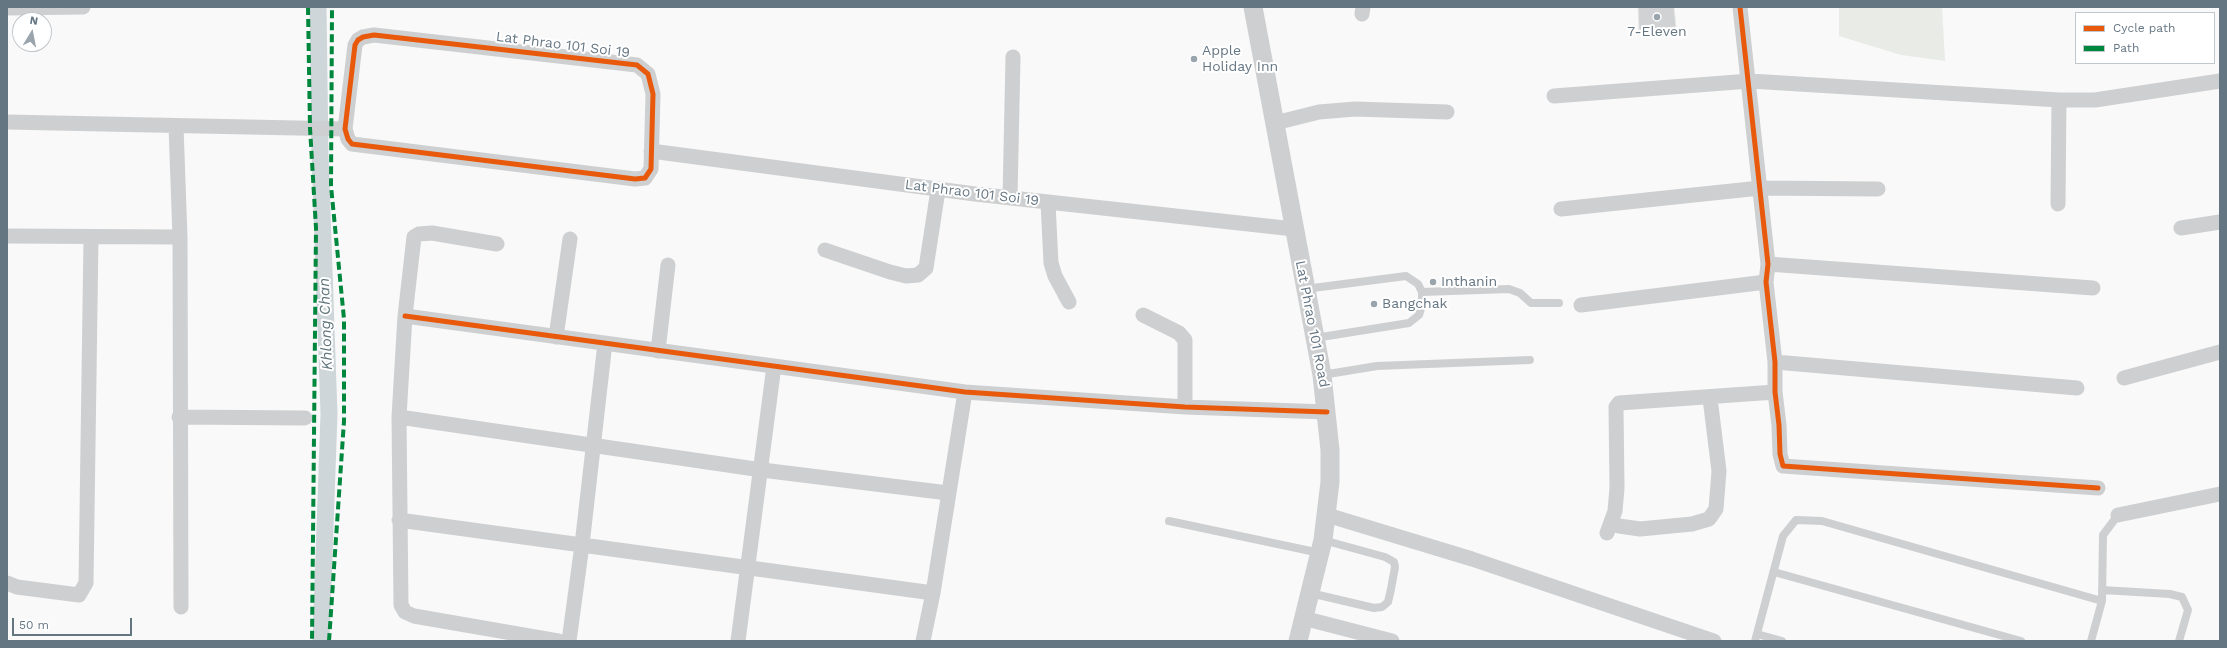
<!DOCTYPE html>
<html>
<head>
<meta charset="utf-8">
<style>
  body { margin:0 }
  #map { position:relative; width:2227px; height:648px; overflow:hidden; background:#f9f9f9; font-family:"Work Sans",sans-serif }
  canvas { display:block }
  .frame { position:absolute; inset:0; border:8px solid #657683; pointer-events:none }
  .legend { position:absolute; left:2075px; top:12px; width:140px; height:52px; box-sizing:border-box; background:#fff; border:1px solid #c1c8cd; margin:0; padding:5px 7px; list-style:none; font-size:12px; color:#657683 }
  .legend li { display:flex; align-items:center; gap:8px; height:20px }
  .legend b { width:20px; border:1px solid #c1c8cd }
  .north { position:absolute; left:12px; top:12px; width:40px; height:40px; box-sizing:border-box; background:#fff; border:1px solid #c1c8cd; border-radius:50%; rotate:10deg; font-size:11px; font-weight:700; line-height:16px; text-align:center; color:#657683 }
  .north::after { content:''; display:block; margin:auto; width:14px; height:18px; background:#99a4ac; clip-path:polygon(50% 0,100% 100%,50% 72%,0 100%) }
  .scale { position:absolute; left:12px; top:618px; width:120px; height:18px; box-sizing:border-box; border:2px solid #657683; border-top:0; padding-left:5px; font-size:12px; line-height:14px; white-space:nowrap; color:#657683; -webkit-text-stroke:3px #fff; paint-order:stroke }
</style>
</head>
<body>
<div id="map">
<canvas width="2227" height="648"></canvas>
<div class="frame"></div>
<ul class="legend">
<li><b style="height:5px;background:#e8590c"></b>Cycle path</li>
<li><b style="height:5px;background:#00873e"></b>Path</li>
</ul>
<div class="north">N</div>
<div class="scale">50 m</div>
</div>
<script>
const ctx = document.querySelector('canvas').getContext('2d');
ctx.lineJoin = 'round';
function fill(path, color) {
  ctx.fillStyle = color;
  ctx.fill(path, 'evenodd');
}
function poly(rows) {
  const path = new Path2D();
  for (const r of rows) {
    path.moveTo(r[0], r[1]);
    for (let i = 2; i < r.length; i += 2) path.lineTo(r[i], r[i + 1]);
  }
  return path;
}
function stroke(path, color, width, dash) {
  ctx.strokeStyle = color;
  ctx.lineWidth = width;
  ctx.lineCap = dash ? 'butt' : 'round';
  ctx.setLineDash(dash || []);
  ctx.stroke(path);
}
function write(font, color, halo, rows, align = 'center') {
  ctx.font = font + ' "Work Sans",sans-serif';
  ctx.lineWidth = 4;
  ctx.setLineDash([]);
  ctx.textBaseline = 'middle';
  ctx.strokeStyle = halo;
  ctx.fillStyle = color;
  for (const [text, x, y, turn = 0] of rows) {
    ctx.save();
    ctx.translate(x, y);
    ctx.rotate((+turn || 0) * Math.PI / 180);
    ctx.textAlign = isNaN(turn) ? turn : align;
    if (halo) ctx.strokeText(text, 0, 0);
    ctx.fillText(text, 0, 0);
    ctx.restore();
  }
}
fill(poly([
  [1839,7,1942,7,1945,61,1901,55,1839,36]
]), '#e8ebe6');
stroke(poly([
  [318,7,320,154,329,414,321,641]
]), '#ced6d9', 17);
const building = poly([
  [1638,7,1674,7,1676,27,1639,30,1638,7]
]);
fill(building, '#d0d2d3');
stroke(building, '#e8e8e8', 1);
stroke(poly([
  [1305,289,1406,276,1418,284,1422,292,1422,305,1419,315,1409,323,1315,338],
  [1422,292,1509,289,1520,293,1531,303,1559,303],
  [1322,375,1377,366,1530,360],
  [1169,521,1320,553],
  [1774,572,2021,641],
  [2102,590,2170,594,2182,597,2188,610,2179,641],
  [1310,593,1374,608,1382,607,1388,602,1391,589,1395,567,1394,562,1385,557,1323,540],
  [1757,634,1782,641],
  [1755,641,1783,536,1796,520,1822,521,2102,601],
  [2091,641,2102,601,2103,535,2118,515]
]), '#cecfd0', 8);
stroke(poly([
  [1740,7,1768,264,1766,282,1775,362,1775,392,1779,425,1780,454,1783,466,2098,488],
  [7,8,83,7],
  [1362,14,1363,7],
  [374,35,637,65,648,74,653,94,651,169,645,178,635,179,352,144,348,139,345,129,355,45,358,40,363,37,374,35],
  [1554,96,1750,81,2059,100,2095,100,2220,81],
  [7,122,345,129],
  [1275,123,1319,112,1355,109,1447,112],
  [176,126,180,237,181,607],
  [651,151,975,194,1294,229],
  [1010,198,1013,57],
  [1048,203,1051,263,1055,276,1069,302],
  [2058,204,2059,100],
  [1561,209,1760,188,1878,189],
  [2181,228,2220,222],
  [7,236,180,237],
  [497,244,432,233,419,234,414,237,405,316,399,417,401,605,405,612,414,616,558,641],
  [825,250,890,272,906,276,918,275,926,268,938,190],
  [1768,264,2093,288],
  [1581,305,1766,282],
  [1143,315,1179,333,1185,340,1185,407],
  [405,316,965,392,1185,407,1327,412],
  [556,337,570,239],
  [658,351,668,265],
  [1775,362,2077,388],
  [2124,378,2220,352],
  [179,417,305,418],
  [399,417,762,470,948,493],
  [1327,515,1472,559,1714,641],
  [2118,515,2220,494],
  [399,520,933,593],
  [1611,523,1619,526,1640,529,1692,524,1709,519,1716,509,1719,471,1710,398],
  [1607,533,1615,511,1617,488,1616,407,1619,403,1775,392],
  [7,583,17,587,79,595,86,583,91,238],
  [1303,618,1392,641],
  [569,641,582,545,605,343],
  [738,641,774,366],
  [923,641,933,593,965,392]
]), '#cecfd0', 15);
stroke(poly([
  [1253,7,1322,375,1330,450,1330,482,1323,540,1298,641]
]), '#cecfd0', 19);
stroke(poly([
  [308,7,310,128,316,228,312,641],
  [329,641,344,421,344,319,331,186,332,7]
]), '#00873e', 4, [8, 4]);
stroke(poly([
  [1740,7,1768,264,1766,282,1775,362,1775,392,1779,425,1780,454,1783,466,2098,488],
  [374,35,637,65,648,74,653,94,651,169,645,178,635,179,352,144,348,139,345,129,355,45,358,40,363,37,374,35],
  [405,316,965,392,1185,407,1327,412]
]), '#e8590c', 5);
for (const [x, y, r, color] of [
  [1657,17,4,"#99a4ac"],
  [1194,59,4,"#99a4ac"],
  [1433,282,4,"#99a4ac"],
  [1374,304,4,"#99a4ac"]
]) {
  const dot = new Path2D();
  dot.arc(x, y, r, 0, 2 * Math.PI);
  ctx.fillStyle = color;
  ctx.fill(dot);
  stroke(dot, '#fff', 1.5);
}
write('14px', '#657683', '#fff', [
  ["7-Eleven",1657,32,"center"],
  ["Apple",1202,51],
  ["Holiday Inn",1202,67],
  ["Inthanin",1441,282],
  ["Bangchak",1382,304]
], 'left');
write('14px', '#657683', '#fff', [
  ["Lat Phrao 101 Soi 19",563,45,7],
  ["Lat Phrao 101 Soi 19",972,193,7],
  ["Lat Phrao 101 Road",1312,324,79]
]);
write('italic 15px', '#60757c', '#fff', [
  ["Khlong Chan",326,324,-92]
]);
</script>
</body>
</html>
